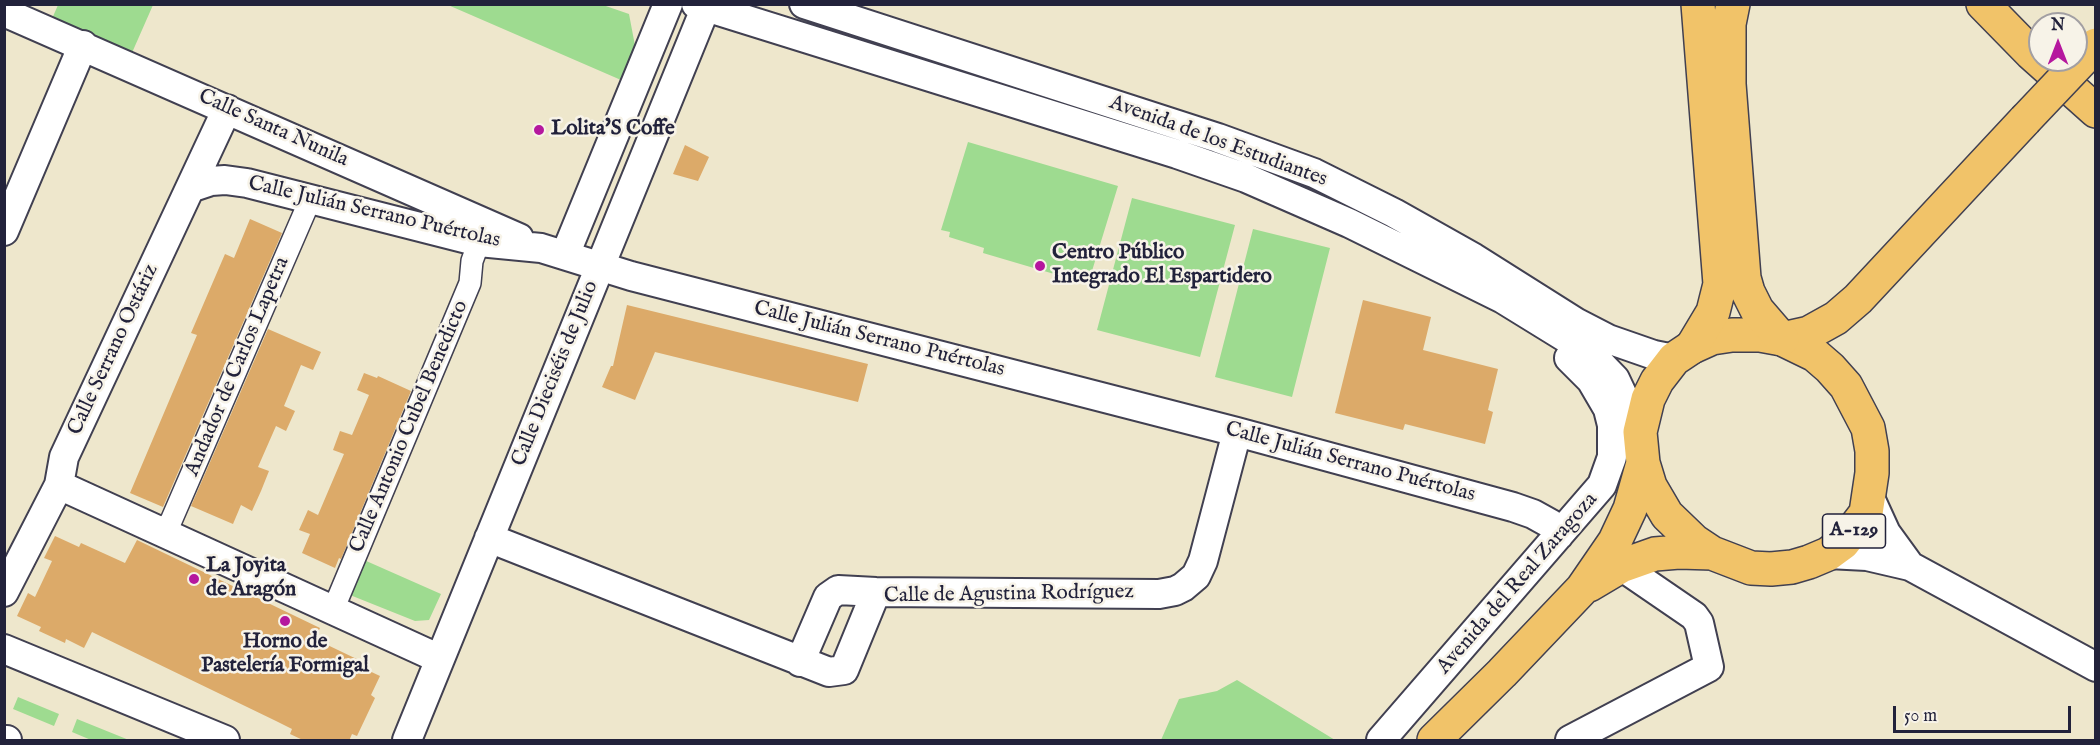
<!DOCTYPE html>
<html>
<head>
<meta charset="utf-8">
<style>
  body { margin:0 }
  #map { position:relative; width:2100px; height:745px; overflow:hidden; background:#eee7cc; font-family:"IM FELL English",serif }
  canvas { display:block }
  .frame { position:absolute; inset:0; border:6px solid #22223b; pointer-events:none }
  .north { position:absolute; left:2028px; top:12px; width:60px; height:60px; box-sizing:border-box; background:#f7f3e8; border:2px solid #a29fa3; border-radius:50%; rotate:0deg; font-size:16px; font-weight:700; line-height:24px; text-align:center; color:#22223b }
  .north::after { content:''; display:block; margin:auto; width:21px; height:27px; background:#b5179e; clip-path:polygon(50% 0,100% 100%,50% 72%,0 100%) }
  .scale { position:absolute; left:1893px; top:706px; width:178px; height:27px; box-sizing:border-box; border:3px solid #22223b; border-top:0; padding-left:8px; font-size:18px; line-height:21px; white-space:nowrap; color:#22223b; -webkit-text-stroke:4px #f7f3e8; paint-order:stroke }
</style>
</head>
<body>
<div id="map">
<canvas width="2100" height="745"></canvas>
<div class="frame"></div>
<div class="north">N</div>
<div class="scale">50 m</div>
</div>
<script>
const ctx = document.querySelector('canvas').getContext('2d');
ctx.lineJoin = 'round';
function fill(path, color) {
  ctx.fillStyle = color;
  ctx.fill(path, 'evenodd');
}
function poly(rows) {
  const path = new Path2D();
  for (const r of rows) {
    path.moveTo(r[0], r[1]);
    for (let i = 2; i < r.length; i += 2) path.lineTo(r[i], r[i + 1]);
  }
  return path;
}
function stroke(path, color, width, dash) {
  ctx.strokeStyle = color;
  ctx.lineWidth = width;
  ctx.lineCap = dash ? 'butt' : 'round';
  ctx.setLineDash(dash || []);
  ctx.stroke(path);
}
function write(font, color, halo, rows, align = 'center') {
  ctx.font = font + ' "IM FELL English",serif';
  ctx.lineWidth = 5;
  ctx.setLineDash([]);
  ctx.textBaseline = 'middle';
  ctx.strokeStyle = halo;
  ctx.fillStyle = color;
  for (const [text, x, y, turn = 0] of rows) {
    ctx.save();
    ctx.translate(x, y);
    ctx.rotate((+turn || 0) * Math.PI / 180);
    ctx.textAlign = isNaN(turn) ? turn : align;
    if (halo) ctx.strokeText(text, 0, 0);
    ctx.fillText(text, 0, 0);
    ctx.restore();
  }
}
fill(poly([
  [600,4,629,14,640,72,621,80,448,5],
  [58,5,153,5,131,55,51,21],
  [968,142,1118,186,1088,284,983,253,984,248,949,237,950,232,941,230],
  [1132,198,1235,225,1200,357,1097,330],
  [1253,229,1330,248,1292,397,1215,377],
  [364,560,441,594,429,620,415,621,350,595],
  [1237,680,1335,740,1161,740,1179,699,1217,691],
  [18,697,59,714,54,726,13,709],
  [77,719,129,740,91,740,72,732]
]), '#9edb90');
fill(poly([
  [685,145,709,157,698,181,673,174],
  [250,219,282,233,163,507,130,493,197,335,191,333,225,254,234,258],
  [1363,300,1431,317,1423,350,1498,369,1488,410,1493,412,1485,444,1405,424,1403,430,1335,413],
  [627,305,868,364,858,402,655,352,635,400,602,387,611,366,613,366],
  [268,329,321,352,313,370,301,365,284,406,295,411,286,431,276,426,258,467,269,471,261,491,252,511,241,505,233,524,191,506],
  [364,373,377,378,378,376,411,391,341,559,339,558,335,568,302,553,310,534,299,530,308,510,318,515,344,454,333,450,340,431,352,435,369,395,357,390],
  [55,536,79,547,81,543,125,563,137,540,320,628,315,639,365,663,363,668,380,676,371,695,375,698,357,736,352,734,349,741,305,741,290,734,292,729,276,721,92,632,84,648,66,639,65,643,39,631,41,627,17,616,28,593,35,597,52,561,44,558]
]), '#dcaa69');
const pedestrian = poly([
  [162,532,171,521,310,200],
  [333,610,470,283,472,261,479,242]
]);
const minor = poly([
  [696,4,1177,154,1246,178,1349,223,1503,299,1589,352,1615,379,1640,432],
  [804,4,1218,138,1314,173,1394,213,1474,258,1577,323,1608,339,1654,355,1674,359],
  [4,12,519,238],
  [190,188,211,181,225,180,247,183,479,242,541,248,631,276,1237,432,1513,507,1533,514,1551,524,1559,535],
  [4,231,83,45],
  [565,255,668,4],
  [59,485,440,659],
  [1870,498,1886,533,1910,566],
  [489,538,829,672,844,670,876,592],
  [1828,554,1867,556,1910,566,2096,667],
  [4,592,59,485,64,457,227,109],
  [4,649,225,740],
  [800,662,828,597,838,590,876,592,1159,594,1175,591,1183,587,1196,576,1203,561,1237,432],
  [4,740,7,740],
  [407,740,707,4],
  [1381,740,1602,485,1612,457,1612,425,1608,409,1591,380,1569,358],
  [1570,740,1709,667,1699,623,1694,616,1621,566]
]);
const primary = poly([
  [1732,335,1760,335,1782,339,1815,355,1830,368,1846,386,1868,428,1872,451,1872,473,1866,513,1843,543,1828,554,1809,562,1792,567,1771,569,1751,568,1712,553,1694,541,1667,515,1650,486,1643,463,1640,432,1648,399,1657,381,1674,359,1692,347,1712,338,1732,335],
  [1782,339,1809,333,1836,318,1858,299,2025,120],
  [1589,585,1621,566,1655,554,1679,552,1712,553],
  [1434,740,1502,673,1582,589,1615,541,1630,509,1643,463]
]);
const motorway = poly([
  [1733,4,1729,24,1729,84,1744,278,1748,292,1757,310,1782,339],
  [1983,4,2031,53,2096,111],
  [1692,347,1713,312,1720,284,1698,4]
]);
stroke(pedestrian, '#414051', 24);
stroke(minor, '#414051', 32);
stroke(primary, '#414051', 36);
stroke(motorway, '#414051', 36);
stroke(pedestrian, '#fff', 21);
stroke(minor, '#fff', 28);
stroke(primary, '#f1c369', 33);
stroke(motorway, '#f1c369', 33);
const primaryBridge = poly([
  [2025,120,2096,45]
]);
stroke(primaryBridge, '#414051', 36, []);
stroke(primaryBridge, '#f1c369', 33);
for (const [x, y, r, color] of [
  [539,130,6,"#b5179e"],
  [1040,266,6,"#b5179e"],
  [194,579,6,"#b5179e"],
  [285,621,6,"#b5179e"]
]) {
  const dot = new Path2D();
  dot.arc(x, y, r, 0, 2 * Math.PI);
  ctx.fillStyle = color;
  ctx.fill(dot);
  stroke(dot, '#f7f3e8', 2);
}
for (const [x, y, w] of [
  [1854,531,63]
]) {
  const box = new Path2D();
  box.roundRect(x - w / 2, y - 17, w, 34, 4.5);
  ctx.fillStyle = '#f7f3e8';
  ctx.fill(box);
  stroke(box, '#22223b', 1.5);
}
write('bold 20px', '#22223b', null, [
  ["A-129",1854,531]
]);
write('21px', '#22223b', '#f7f3e8', [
  ["Calle Santa Nunila",273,129,24],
  ["Avenida de los Estudiantes",1218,142,20],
  ["Calle Julián Serrano Puértolas",374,213,13],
  ["Calle Julián Serrano Puértolas",879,340,14],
  ["Calle Serrano Ostáriz",114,350,-65],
  ["Andador de Carlos Lapetra",238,367,-67],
  ["Calle Dieciséis de Julio",556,374,-68],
  ["Calle Antonio Cubel Benedicto",410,427,-67],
  ["Calle Julián Serrano Puértolas",1350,463,15],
  ["Avenida del Real Zaragoza",1518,584,-49],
  ["Calle de Agustina Rodríguez",1009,595,-1]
]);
write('bold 21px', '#22223b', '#f7f3e8', [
  ["Lolita'S Coffe",551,130],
  ["Centro Público",1052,254],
  ["Integrado El Espartidero",1052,278],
  ["La Joyita",206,567],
  ["de Aragón",206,591],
  ["Horno de",285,643,"center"],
  ["Pastelería Formigal",285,667,"center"]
], 'left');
</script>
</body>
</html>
